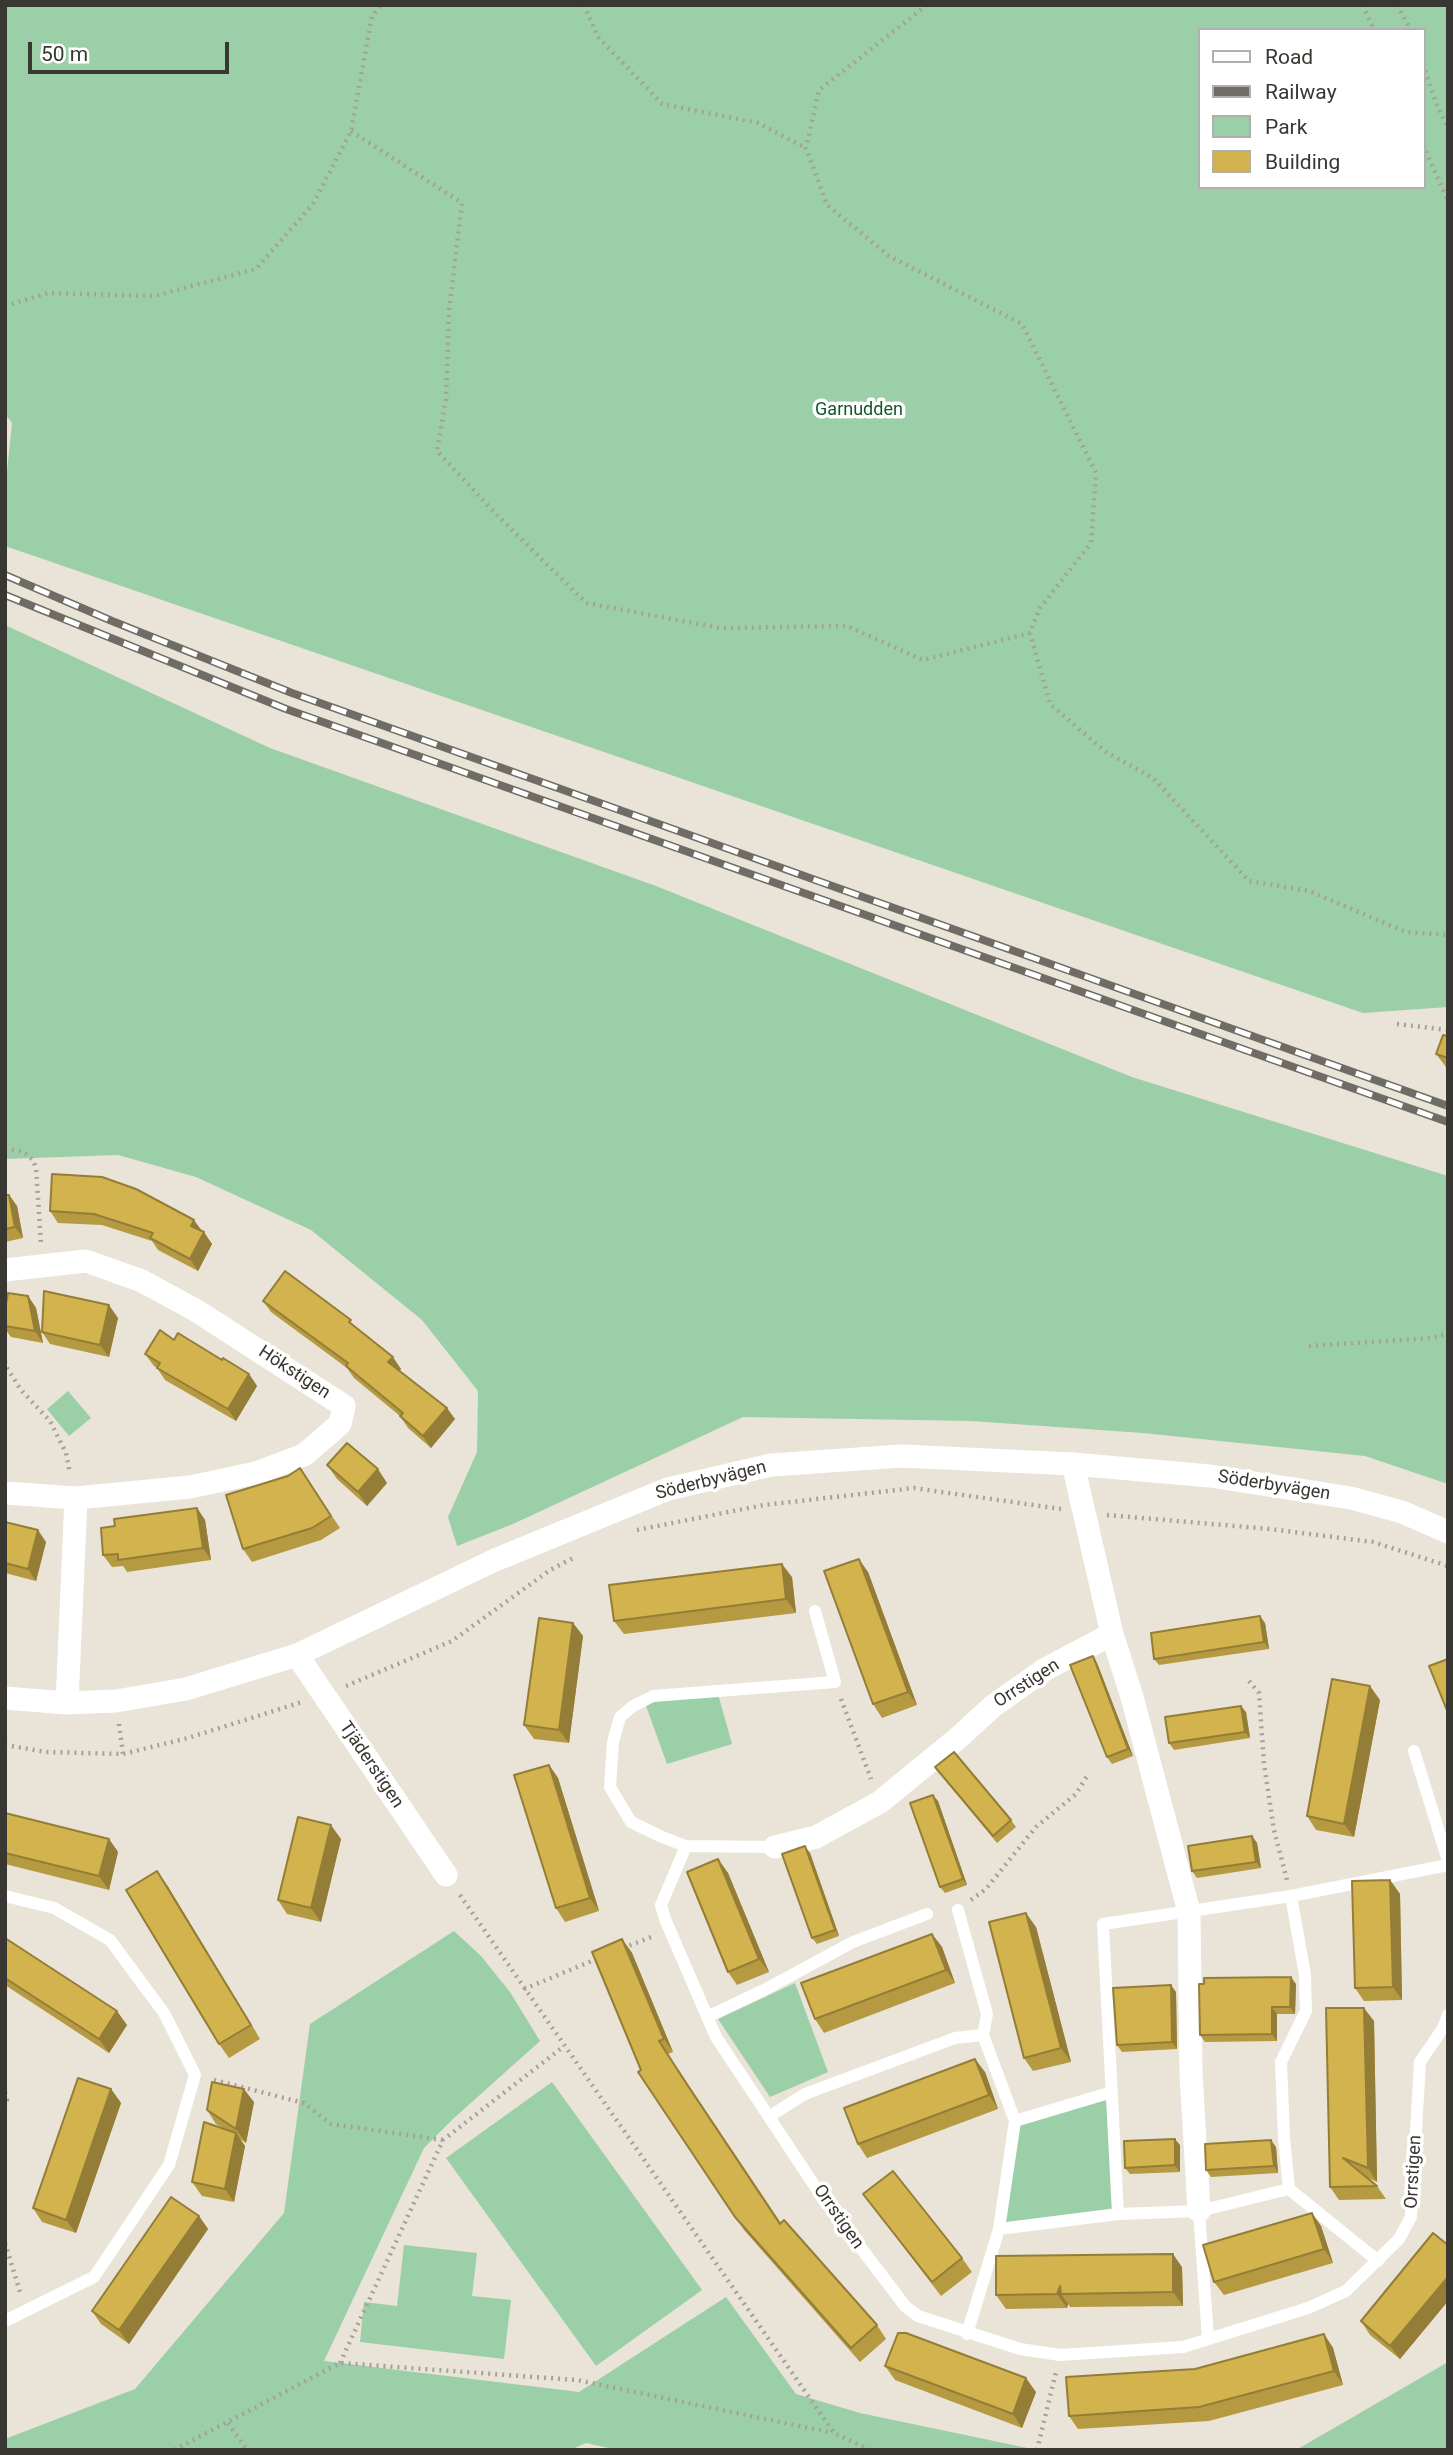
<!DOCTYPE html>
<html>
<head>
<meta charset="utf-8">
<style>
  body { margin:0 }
  #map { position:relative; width:1453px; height:2455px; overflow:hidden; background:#e9e4d7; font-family:Roboto,sans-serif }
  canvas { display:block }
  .frame { position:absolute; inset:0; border:7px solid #393732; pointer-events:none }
  .legend { position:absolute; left:1198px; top:28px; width:228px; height:161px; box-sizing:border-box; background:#fff; border:2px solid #b0afad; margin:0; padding:9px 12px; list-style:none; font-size:21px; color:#393732 }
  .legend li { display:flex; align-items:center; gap:14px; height:35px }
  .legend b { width:35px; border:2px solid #b0afad }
  .scale { position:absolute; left:28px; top:42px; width:201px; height:32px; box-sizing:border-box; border:4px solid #393732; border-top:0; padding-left:9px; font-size:21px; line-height:24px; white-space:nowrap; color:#393732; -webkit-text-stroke:5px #fff; paint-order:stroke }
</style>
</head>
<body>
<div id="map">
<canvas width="1453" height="2455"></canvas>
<div class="frame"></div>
<ul class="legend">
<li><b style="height:9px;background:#fff"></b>Road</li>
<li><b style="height:9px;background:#6f6c65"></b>Railway</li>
<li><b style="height:19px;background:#9bcfa7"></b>Park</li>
<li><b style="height:19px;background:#d3b34d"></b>Building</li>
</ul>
<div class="scale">50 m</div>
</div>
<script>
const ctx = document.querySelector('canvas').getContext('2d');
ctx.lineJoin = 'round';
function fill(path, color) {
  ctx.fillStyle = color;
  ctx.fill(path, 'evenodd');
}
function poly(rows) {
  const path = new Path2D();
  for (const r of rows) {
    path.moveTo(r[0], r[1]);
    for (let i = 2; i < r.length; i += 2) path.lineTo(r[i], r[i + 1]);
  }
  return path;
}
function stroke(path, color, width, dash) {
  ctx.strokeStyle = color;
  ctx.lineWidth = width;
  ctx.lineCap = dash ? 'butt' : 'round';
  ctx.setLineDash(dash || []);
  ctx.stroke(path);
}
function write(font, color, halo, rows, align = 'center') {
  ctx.font = font + ' Roboto,sans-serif';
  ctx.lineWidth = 7;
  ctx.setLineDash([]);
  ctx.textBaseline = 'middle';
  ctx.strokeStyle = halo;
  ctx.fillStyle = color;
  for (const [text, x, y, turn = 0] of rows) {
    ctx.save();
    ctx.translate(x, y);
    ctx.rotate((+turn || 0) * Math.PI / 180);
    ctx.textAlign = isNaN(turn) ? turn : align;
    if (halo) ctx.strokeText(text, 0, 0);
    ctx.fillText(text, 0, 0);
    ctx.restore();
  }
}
fill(poly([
  [5,5,1448,5,1448,1007,1363,1013,5,546,5,491,12,423,5,414],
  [1199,30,1423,30,1423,187,1199,187],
  [5,625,270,748,656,886,1132,1077,1448,1176,1448,1484,1365,1456,1143,1433,971,1421,743,1417,513,1524,457,1546,448,1517,477,1452,478,1391,422,1320,311,1230,196,1177,118,1155,5,1159],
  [68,1391,91,1418,69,1436,47,1409],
  [718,1694,732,1744,667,1764,645,1703],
  [454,1931,481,1956,510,1992,540,2041,453,2119,424,2148,324,2361,579,2392,726,2297,796,2394,860,2413,1037,2450,618,2450,586,2443,570,2450,5,2450,5,2439,135,2389,284,2213,310,2024],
  [795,1983,828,2072,770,2097,718,2019],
  [552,2082,702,2290,596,2366,446,2158],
  [1112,2092,1118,2214,999,2229,1015,2121],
  [404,2245,477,2253,472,2296,511,2300,504,2359,360,2342,364,2302,397,2306],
  [1448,2362,1448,2450,1296,2450]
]), '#9bcfa7');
stroke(poly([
  [584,5,598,37,662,104,758,123,806,148],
  [927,5,819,90,806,148,827,205,889,256,1022,324,1096,473,1091,543,1040,608,1030,633,1050,704,1106,752,1153,778,1249,881,1309,891,1406,932,1448,935],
  [1363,5,1374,30],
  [1397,5,1411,30],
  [1423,64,1436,103,1448,128],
  [351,131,462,203,449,311,446,399,437,451,494,512,586,603,720,628,847,626,923,660,1030,633],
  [1423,145,1448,201],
  [5,306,48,293,154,296,256,269,313,204,351,131,372,16,381,5],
  [1397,1024,1448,1030],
  [5,1148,24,1152,33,1160,36,1168,41,1244],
  [1309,1346,1433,1338,1448,1333],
  [5,1361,7,1368,21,1390,50,1421,66,1453,70,1473],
  [1107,1515,1270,1529,1373,1542,1448,1566],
  [637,1530,764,1505,914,1488,1061,1509],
  [1249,1681,1259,1693,1264,1764,1274,1830,1287,1880],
  [346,1686,452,1641,550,1570,575,1557],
  [841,1699,871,1779],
  [119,1724,123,1754],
  [5,1745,46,1752,123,1754,188,1738,302,1702],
  [460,1895,834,2433,870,2450],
  [971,1900,986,1889,1036,1827,1076,1794,1087,1776],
  [623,1948,654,1936],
  [524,1989,599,1958],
  [214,2080,304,2103,331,2124,443,2140],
  [5,2092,7,2100,5,2106],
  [5,2243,20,2292],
  [340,2363,443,2140,563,2047],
  [228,2423,247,2450],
  [174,2450,340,2363,577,2380,833,2433],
  [1037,2450,1056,2372]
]), '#a5a197', 4.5, [2, 5]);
stroke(poly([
  [1414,1751,1448,1861],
  [686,1846,661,1905,665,1919,716,2037,820,2194,905,2306,918,2316,1020,2349,1060,2355,1183,2347,1308,2308,1346,2291,1399,2239,1411,2217,1420,2062,1443,2028,1448,2015],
  [775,1847,686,1846,662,1837,631,1822,610,1787,613,1742,620,1717,633,1706,653,1696,835,1682,815,1611],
  [5,1896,54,1908,110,1940,164,2013,195,2075,169,2165,94,2277,5,2321],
  [1291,1896,1305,1975,1306,2011,1281,2062,1284,2137,1289,2189,1378,2261],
  [958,1910,987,2014,983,2035,1015,2121,999,2229,967,2334],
  [707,2017,764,1990,853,1942,927,1914],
  [770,2116,805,2094,955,2038,983,2035],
  [1015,2121,1112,2092],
  [1199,2211,1208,2339],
  [1118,2214,1103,1924,1291,1896,1448,1865],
  [999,2229,1118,2214,1199,2211,1289,2189]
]), '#fff', 12);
stroke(poly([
  [5,1270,86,1261,142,1281,197,1311,344,1406,340,1424,304,1455,256,1473,190,1487,76,1498,5,1493],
  [1073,1464,1112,1634,1132,1697,1189,1912,1191,2073,1199,2211],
  [297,1655,446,1875],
  [5,1698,67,1703,116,1701,186,1689,297,1655,495,1560,668,1489,771,1465,902,1456,1073,1464,1210,1476,1351,1498,1402,1512,1448,1532],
  [67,1703,76,1498],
  [775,1847,816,1837,880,1802,957,1739,993,1706,1044,1670,1112,1634]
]), '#fff', 23);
const rail = poly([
  [5,575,112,621,292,693,1448,1106],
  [5,595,286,709,1448,1122]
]);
stroke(rail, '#6f6c65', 8);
stroke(rail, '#fff', 5, [16]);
fill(poly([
  [1448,1036,1448,1068,1446,1067,1436,1054],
  [52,1174,202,1231,212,1244,198,1271,158,1250,152,1241,102,1225,58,1223,50,1211],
  [5,1195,9,1195,17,1206,23,1238,5,1242],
  [28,1296,36,1308,43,1343,11,1337,5,1329,5,1309],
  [263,1301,357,1328,401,1369,399,1371,455,1419,431,1448,408,1428,400,1416,354,1378,347,1368,271,1312],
  [118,1318,109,1357,50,1344,42,1332],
  [174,1340,222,1360,249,1374,257,1386,236,1421,165,1380,157,1368,154,1366,145,1354],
  [327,1465,387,1483,367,1506,337,1479],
  [300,1468,340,1528,321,1540,252,1562,243,1549,288,1476],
  [197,1508,205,1520,211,1560,127,1572,123,1566,112,1567,103,1555,115,1526],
  [5,1520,7,1523,46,1542,36,1581,5,1573],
  [868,1572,917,1705,882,1718,873,1704],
  [792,1577,796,1613,624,1634,614,1621],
  [573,1623,583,1636,569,1743,534,1739,524,1725],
  [1265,1623,1269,1649,1159,1665,1154,1659],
  [1093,1656,1097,1663,1133,1756,1112,1764,1107,1757],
  [1380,1700,1354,1837,1316,1830,1307,1816],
  [1246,1712,1250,1738,1174,1750,1169,1743],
  [549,1765,558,1778,599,1911,565,1922,556,1908],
  [935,1767,1011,1820,1016,1827,997,1843],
  [938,1801,967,1885,945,1893,940,1887],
  [5,1813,109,1839,118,1852,109,1890,5,1864],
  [1252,1836,1257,1843,1261,1868,1197,1878,1192,1871],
  [341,1839,321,1922,287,1914,278,1900],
  [810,1853,839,1936,817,1944,812,1938],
  [718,1859,728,1873,769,1972,737,1985,728,1972],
  [1390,1880,1400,1894,1402,2000,1364,2001,1355,1988],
  [167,1885,260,2039,229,2058,219,2044],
  [1036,1927,1071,2062,1033,2071,1024,2058],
  [932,1934,942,1947,955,1983,824,2033,815,2019],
  [5,1938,127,2025,109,2053,5,1985],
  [622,1939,632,1953,673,2052,668,2054,696,2096,781,2223,877,2325,886,2339,860,2362,744,2230,641,2070],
  [1296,1984,1295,2014,1277,2014,1277,2041,1205,2042,1200,2035],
  [1176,1992,1177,2049,1122,2052,1117,2045],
  [1374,2021,1377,2182,1366,2177,1377,2186,1386,2199,1339,2200,1330,2187],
  [985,2072,998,2109,867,2158,858,2144],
  [111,2089,121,2103,76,2233,42,2222,33,2208],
  [254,2102,246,2143,240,2139,245,2146,234,2202,202,2196,192,2182,225,2129,216,2124,207,2110],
  [1180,2145,1180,2172,1130,2174,1125,2168],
  [1276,2147,1278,2173,1211,2177,1206,2170],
  [863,2194,962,2258,972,2272,941,2296],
  [1312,2213,1321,2226,1333,2263,1224,2295,1214,2282],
  [199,2216,208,2229,129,2344,101,2324,92,2311],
  [1448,2245,1448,2301,1400,2359,1370,2335,1361,2321],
  [1182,2267,1183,2306,1070,2307,1068,2304,1067,2308,1006,2309,996,2295],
  [1324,2334,1333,2348,1343,2385,1209,2421,1078,2429,1069,2416,1195,2369],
  [885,2366,1036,2392,1022,2428,895,2380]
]), '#b59a42');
fill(poly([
  [9,1195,17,1206,23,1238,15,1227],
  [194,1220,202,1231,191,1226],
  [204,1232,212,1244,198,1271,190,1259],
  [28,1296,36,1308,43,1343,35,1331],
  [109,1305,118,1318,109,1357,100,1345],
  [393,1357,401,1369,397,1374,388,1362],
  [249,1374,257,1386,236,1421,228,1409],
  [447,1408,455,1419,431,1448,423,1436],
  [378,1469,387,1483,367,1506,358,1492],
  [197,1508,205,1520,211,1560,203,1548],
  [38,1530,46,1542,36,1581,28,1569],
  [859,1559,868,1572,917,1705,908,1692],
  [782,1564,792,1577,796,1613,786,1599],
  [1260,1616,1265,1623,1269,1649,1264,1642],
  [573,1623,583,1636,569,1743,559,1730],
  [1093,1656,1097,1663,1133,1756,1128,1749],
  [1370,1686,1380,1700,1354,1837,1344,1824],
  [1241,1706,1246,1712,1250,1738,1245,1732],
  [549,1765,558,1778,599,1911,590,1898],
  [933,1795,938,1801,967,1885,963,1879],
  [331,1825,341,1839,321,1922,311,1908],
  [1252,1836,1257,1843,1261,1868,1256,1862],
  [109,1839,118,1852,109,1890,99,1876],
  [805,1846,810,1853,839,1936,835,1930],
  [718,1859,728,1873,769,1972,759,1959],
  [157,1871,167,1885,260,2039,251,2025],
  [1390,1880,1400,1894,1402,2000,1393,1987],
  [1026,1913,1036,1927,1071,2062,1061,2048],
  [932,1934,942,1947,955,1983,946,1970],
  [622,1939,632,1953,673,2052,664,2039],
  [1291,1977,1296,1984,1295,2014,1290,2007],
  [1171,1985,1176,1992,1177,2049,1172,2042],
  [1272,2007,1277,2014,1277,2041,1272,2034],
  [1364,2008,1374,2021,1377,2182,1368,2168],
  [117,2011,127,2025,109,2053,99,2039],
  [975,2059,985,2072,998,2109,989,2095],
  [111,2089,121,2103,76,2233,66,2220],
  [244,2089,254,2102,246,2143,236,2129],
  [236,2133,245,2146,234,2202,225,2189],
  [1175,2139,1180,2145,1180,2172,1175,2165],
  [1271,2140,1276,2147,1278,2173,1274,2166],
  [1312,2213,1321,2226,1333,2263,1324,2249],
  [199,2216,208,2229,129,2344,119,2330],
  [1173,2254,1182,2267,1183,2306,1173,2292],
  [1448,2277,1448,2301,1400,2359,1390,2346],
  [1060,2286,1061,2294,1068,2304,1067,2308,1057,2294],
  [1324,2334,1333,2348,1343,2385,1334,2371],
  [1026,2378,1036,2392,1022,2428,1013,2414]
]), '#947d36');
const building = poly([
  [1443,1035,1448,1036,1448,1058,1436,1054,1443,1035],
  [52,1174,102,1177,136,1189,194,1220,191,1226,204,1232,190,1259,150,1238,153,1233,94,1214,50,1211,52,1174],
  [5,1195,9,1195,15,1227,5,1229,5,1195],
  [285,1271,351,1320,349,1322,393,1357,388,1362,447,1408,423,1436,400,1416,403,1413,346,1366,348,1363,263,1301,285,1271],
  [44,1291,109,1305,100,1345,42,1332,44,1291],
  [8,1293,28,1296,35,1331,5,1326,5,1309,8,1293],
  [160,1330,174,1340,178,1333,222,1360,223,1358,249,1374,228,1409,157,1368,160,1363,145,1354,160,1330],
  [347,1443,378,1469,358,1492,327,1465,347,1443],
  [300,1468,331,1516,312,1528,243,1549,226,1495,288,1476,300,1468],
  [197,1508,203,1548,118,1560,118,1554,103,1555,101,1528,115,1526,114,1519,197,1508],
  [5,1522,38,1530,28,1569,5,1563,5,1522],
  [859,1559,908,1692,873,1704,824,1571,859,1559],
  [782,1564,786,1599,614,1621,609,1585,782,1564],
  [1260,1616,1264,1642,1154,1659,1151,1633,1260,1616],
  [539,1618,573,1623,559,1730,524,1725,539,1618],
  [1093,1656,1128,1749,1107,1757,1070,1665,1093,1656],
  [1448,1659,1448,1713,1429,1666,1448,1659],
  [1332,1679,1370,1686,1344,1824,1307,1816,1332,1679],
  [1241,1706,1245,1732,1169,1743,1165,1717,1241,1706],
  [954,1752,1011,1820,993,1836,935,1767,954,1752],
  [549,1765,590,1898,556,1908,514,1775,549,1765],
  [933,1795,963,1879,940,1887,910,1803,933,1795],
  [5,1813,109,1839,99,1876,5,1853,5,1813],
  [298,1817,331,1825,311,1908,278,1900,298,1817],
  [1252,1836,1256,1862,1192,1871,1188,1846,1252,1836],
  [805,1846,835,1930,812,1938,782,1854,805,1846],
  [718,1859,759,1959,728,1972,687,1872,718,1859],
  [157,1871,251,2025,219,2044,126,1890,157,1871],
  [1390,1880,1393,1987,1355,1988,1352,1881,1390,1880],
  [1026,1913,1061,2048,1024,2058,989,1922,1026,1913],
  [932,1934,946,1970,815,2019,801,1983,932,1934],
  [5,1938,117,2011,99,2039,5,1978,5,1938],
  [622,1939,664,2039,659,2041,686,2083,780,2224,784,2220,877,2325,851,2348,735,2217,638,2072,641,2070,592,1952,622,1939],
  [1291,1977,1290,2007,1272,2007,1272,2034,1200,2035,1199,1984,1204,1984,1204,1978,1291,1977],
  [1171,1985,1172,2042,1117,2045,1113,1988,1171,1985],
  [1326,2008,1364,2008,1368,2168,1343,2158,1377,2186,1330,2187,1326,2008],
  [975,2059,989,2095,858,2144,844,2108,975,2059],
  [78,2078,111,2089,66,2220,33,2208,78,2078],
  [212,2082,244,2089,236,2129,207,2110,212,2082],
  [204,2122,236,2133,225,2189,192,2182,204,2122],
  [1175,2139,1175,2165,1125,2168,1124,2141,1175,2139],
  [1271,2140,1274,2166,1206,2170,1205,2144,1271,2140],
  [893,2171,962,2258,932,2282,863,2194,893,2171],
  [171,2197,199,2216,119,2330,92,2311,171,2197],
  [1312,2213,1324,2249,1214,2282,1203,2245,1312,2213],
  [1433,2233,1448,2245,1448,2277,1390,2346,1361,2321,1433,2233],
  [1173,2254,1173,2292,1061,2294,1060,2286,1057,2294,996,2295,996,2256,1173,2254],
  [898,2333,906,2333,1026,2378,1013,2414,885,2366,898,2333],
  [1324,2334,1334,2371,1199,2407,1069,2416,1066,2377,1195,2369,1324,2334]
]);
fill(building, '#d3b34d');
stroke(building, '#947d36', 2);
write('18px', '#15562e', '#fff', [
  ["Garnudden",859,410]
]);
write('18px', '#393732', '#fff', [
  ["Hökstigen",294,1373,33],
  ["Söderbyvägen",711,1481,-14],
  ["Söderbyvägen",1274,1486,9],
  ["Orrstigen",1027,1684,-33],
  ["Tjäderstigen",371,1765,56],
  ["Orrstigen",1414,2172,-87],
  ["Orrstigen",838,2217,55]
]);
</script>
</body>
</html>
